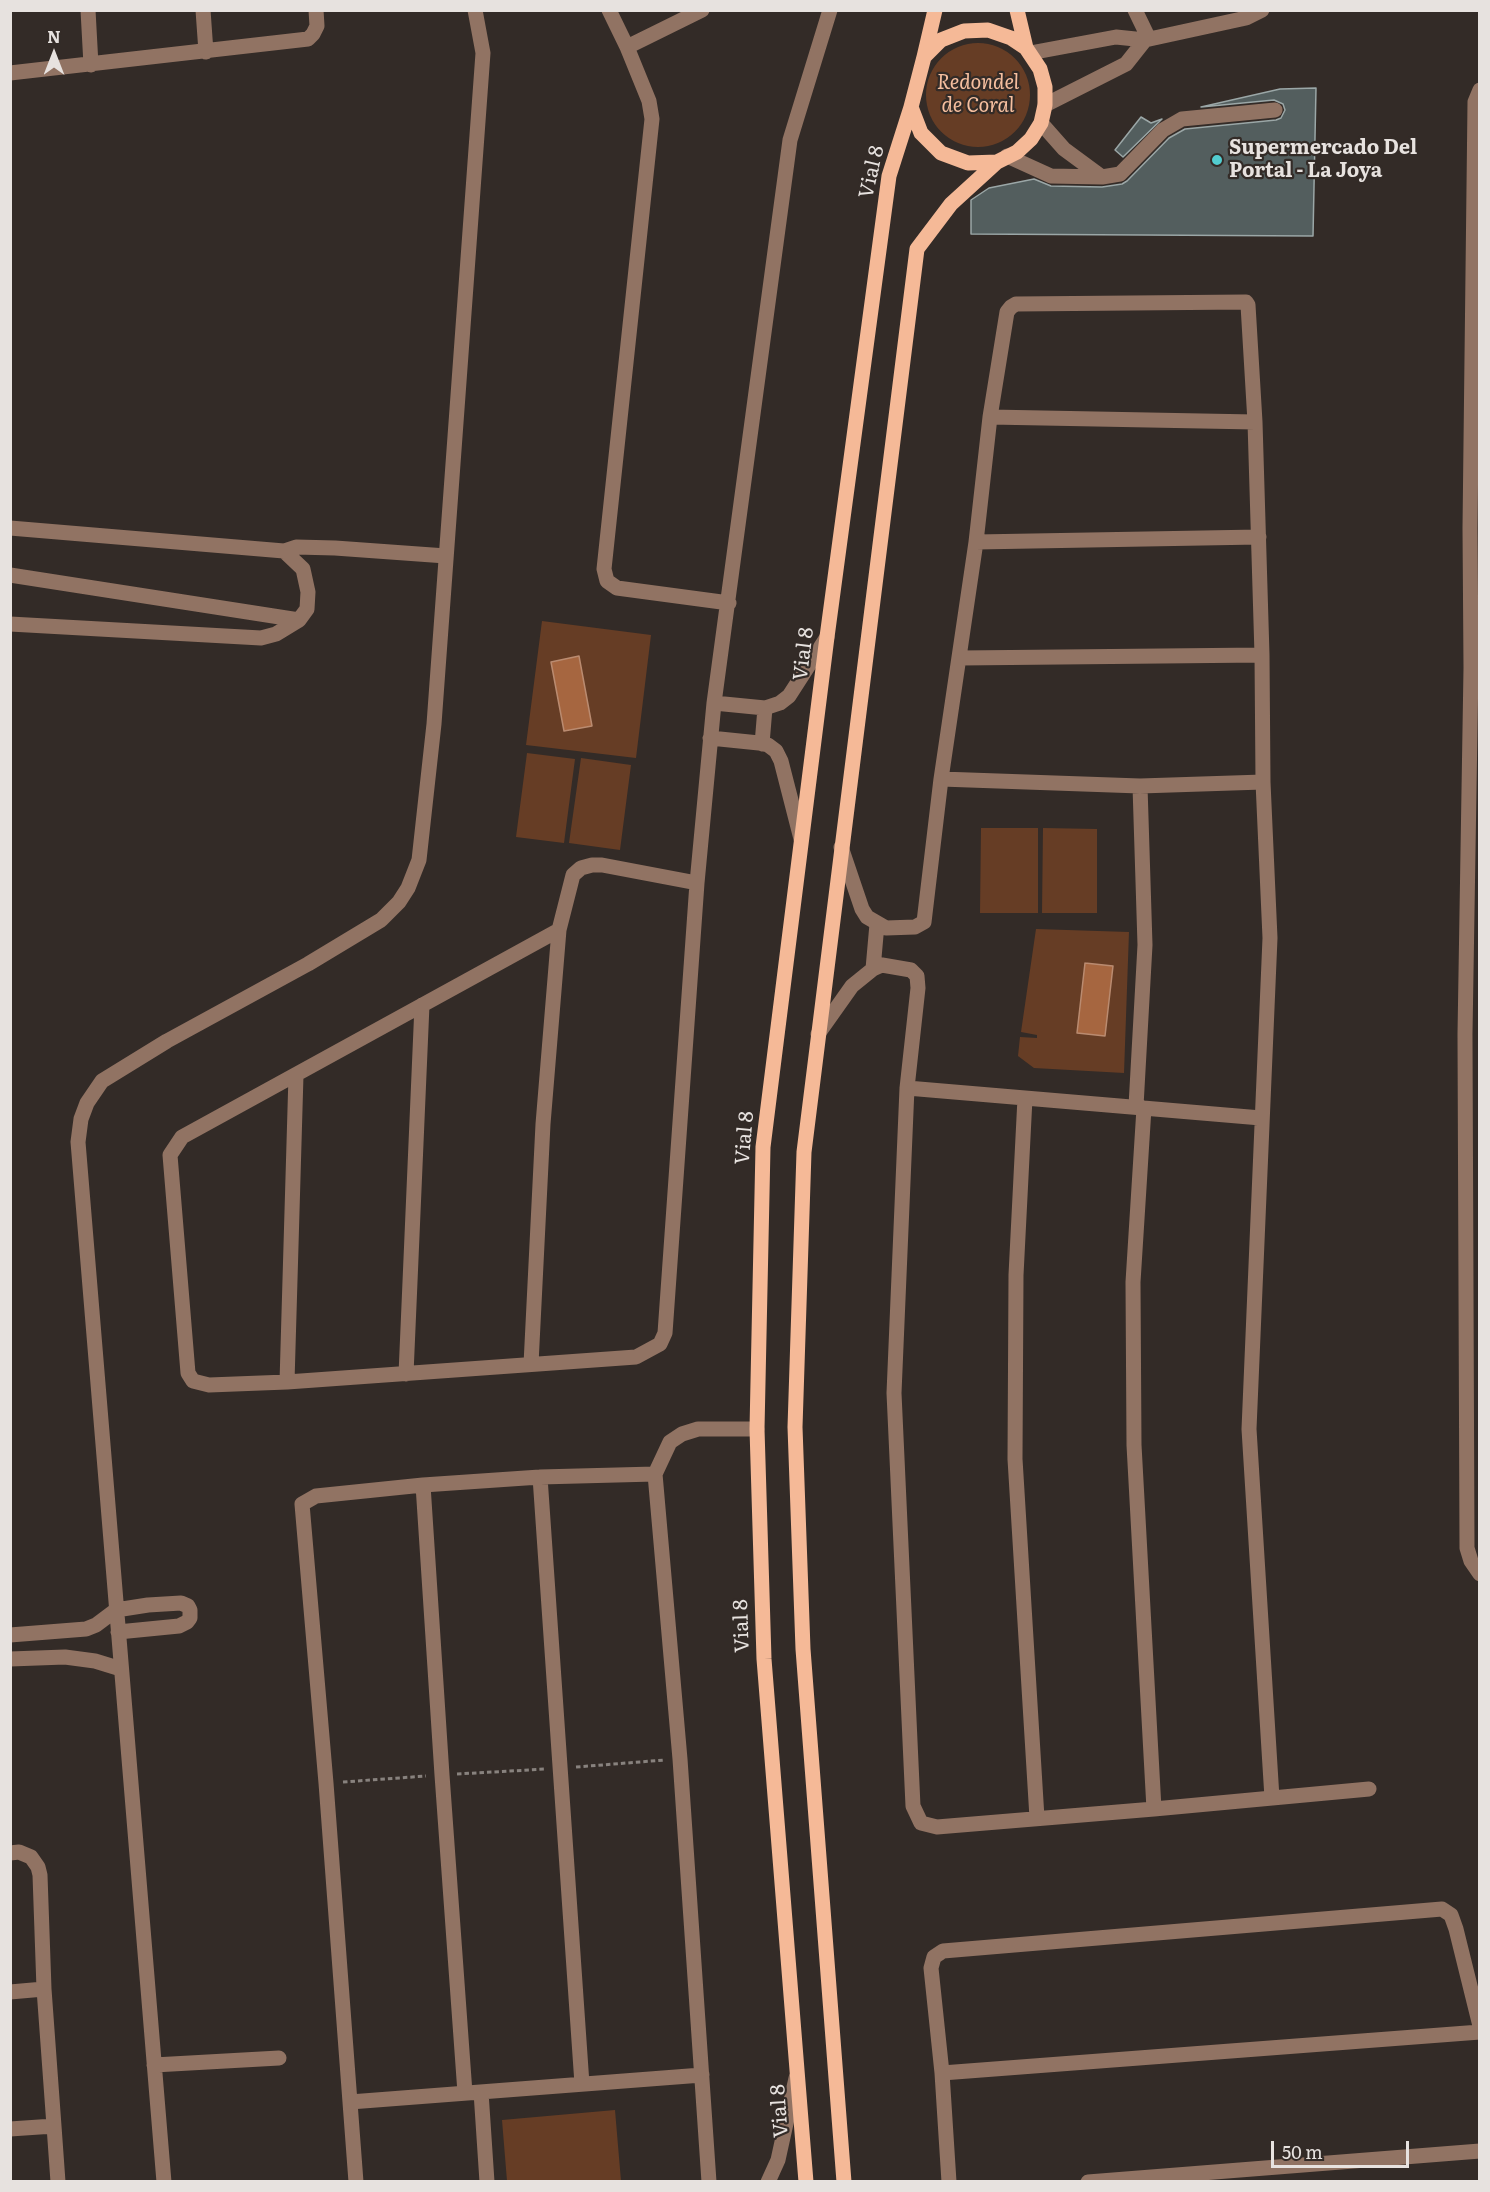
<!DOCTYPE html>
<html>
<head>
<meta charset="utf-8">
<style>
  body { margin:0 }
  #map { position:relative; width:1490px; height:2192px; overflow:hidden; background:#332b27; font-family:Literata,serif }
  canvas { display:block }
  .frame { position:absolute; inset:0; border:12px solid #e7e2df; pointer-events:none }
  .north { position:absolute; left:24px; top:24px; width:60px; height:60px; -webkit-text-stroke:4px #332b27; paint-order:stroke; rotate:0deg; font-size:16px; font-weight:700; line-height:24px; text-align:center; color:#e7e2df }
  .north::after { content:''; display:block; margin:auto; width:21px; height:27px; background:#e7e2df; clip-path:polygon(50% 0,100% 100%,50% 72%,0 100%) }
  .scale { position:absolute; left:1271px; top:2141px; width:138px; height:27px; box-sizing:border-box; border:3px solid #e7e2df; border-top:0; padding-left:8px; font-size:18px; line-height:21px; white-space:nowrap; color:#e7e2df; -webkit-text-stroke:4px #332b27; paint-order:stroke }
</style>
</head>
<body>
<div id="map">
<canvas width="1490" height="2192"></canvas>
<div class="frame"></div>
<div class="north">N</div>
<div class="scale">50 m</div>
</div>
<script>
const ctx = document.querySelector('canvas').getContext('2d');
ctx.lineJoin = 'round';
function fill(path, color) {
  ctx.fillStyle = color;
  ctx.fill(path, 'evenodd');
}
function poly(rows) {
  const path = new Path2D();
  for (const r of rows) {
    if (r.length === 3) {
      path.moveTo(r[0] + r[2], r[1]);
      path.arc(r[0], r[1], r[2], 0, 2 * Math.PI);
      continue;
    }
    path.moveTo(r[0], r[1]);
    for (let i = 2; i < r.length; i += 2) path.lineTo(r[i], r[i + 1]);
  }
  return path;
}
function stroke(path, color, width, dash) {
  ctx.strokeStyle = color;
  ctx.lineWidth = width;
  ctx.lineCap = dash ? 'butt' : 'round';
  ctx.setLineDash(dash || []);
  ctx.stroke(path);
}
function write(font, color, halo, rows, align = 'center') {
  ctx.font = font + ' Literata,serif';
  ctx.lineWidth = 4.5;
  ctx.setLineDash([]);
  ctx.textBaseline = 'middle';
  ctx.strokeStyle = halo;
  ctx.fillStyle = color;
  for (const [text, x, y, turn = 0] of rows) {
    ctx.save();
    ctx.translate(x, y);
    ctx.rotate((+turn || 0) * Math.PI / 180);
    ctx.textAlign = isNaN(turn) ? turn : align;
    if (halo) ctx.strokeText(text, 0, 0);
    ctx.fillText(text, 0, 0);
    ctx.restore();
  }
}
fill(poly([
  [978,95,52],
  [542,621,651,635,636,758,526,745],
  [527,753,575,759,564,843,516,837],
  [581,758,631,765,620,850,569,843],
  [981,828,1038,828,1038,913,980,913],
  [1043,828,1097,829,1097,913,1042,913],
  [1036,929,1129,932,1124,1073,1034,1068,1018,1056,1020,1037,1037,1038,1037,1035,1021,1032],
  [615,2110,621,2181,507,2181,502,2120]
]), '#663d25');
const water = poly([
  [579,656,592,726,564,731,551,662,579,656],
  [1085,963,1113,966,1105,1036,1077,1033,1085,963]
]);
fill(water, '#a66640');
stroke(water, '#ba8b70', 1.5);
const building = poly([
  [1316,88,1313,236,971,234,971,200,989,188,1034,179,1051,186,1102,187,1122,184,1127,181,1169,138,1185,129,1276,120,1281,118,1285,110,1283,104,1274,100,1201,107,1280,89,1316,88],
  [1141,117,1151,123,1162,119,1123,157,1115,150,1141,117]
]);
fill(building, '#535e5e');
stroke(building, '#9ba7a7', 1.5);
stroke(poly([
  [576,1767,665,1760],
  [457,1774,546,1769],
  [343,1782,426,1776]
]), '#88827e', 3, [4.5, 3]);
stroke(poly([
  [88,10,91,65],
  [203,10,206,52],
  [609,10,627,47,649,101,652,119,604,569,607,581,617,588,729,603],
  [1135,10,1149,39],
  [627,47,702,10],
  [1030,53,1116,37,1145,40,1246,18,1262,10],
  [10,73,308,39,313,34,317,26,316,10],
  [1480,90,1475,102,1470,528,1471,668,1465,1034,1467,1548,1471,1561,1480,1574],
  [1045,105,1126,64,1145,40],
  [1041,123,1064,149,1102,177],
  [1007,156,1051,176,1102,177,1120,174,1163,130,1182,119,1275,110],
  [990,417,1255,422],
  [10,528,284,551,296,547,335,548,446,556],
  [976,542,1259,537],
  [10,575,299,620],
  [10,624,261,638,276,634,299,620,307,609,308,592,303,569,284,551],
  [960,658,1262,655],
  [714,703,765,708,780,703,789,696,827,637],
  [710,738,759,743,768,745,776,751,781,761,801,839],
  [762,744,765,708],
  [941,779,1140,786,1263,782],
  [841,847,862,909,867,917,886,928,915,927,924,922,941,779,976,542,990,417,1007,312,1011,307,1016,304,1246,302,1248,305,1255,422,1262,655,1263,782,1270,938,1249,1429,1272,1798],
  [697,883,602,865,592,865,581,868,573,875,559,930,182,1137,170,1155,188,1373,193,1381,209,1385,287,1382,636,1357,660,1344,665,1333,697,883,714,703,790,140,830,10],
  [873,969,877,924],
  [818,1034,852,986,873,969,882,965,911,970,917,976,918,988,907,1088,894,1393,913,1806,921,1823,937,1827,1154,1809,1369,1789],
  [907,1088,1261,1118],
  [1025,1098,1016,1275,1015,1459,1037,1818],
  [1136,1106,1145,945,1140,786],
  [1144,1108,1133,1282,1134,1445,1154,1809],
  [531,1364,543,1124,559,930],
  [406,1374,422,1005],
  [287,1382,296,1075],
  [540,1477,582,2084],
  [423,1485,442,1775,465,2093],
  [10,1635,86,1629,96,1625,116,1610,148,1605,181,1603,188,1606,190,1610,190,1618,187,1622,179,1626,118,1632],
  [10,1659,65,1657,95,1661,121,1669],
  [10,1853,19,1852,31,1857,38,1867,40,1875,44,1989],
  [10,1992,44,1989,54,2126],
  [154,2065,279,2058],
  [942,2073,1480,2032],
  [481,2092,487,2182],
  [350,2102,702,2075],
  [10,2129,54,2126,58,2182],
  [164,2182,78,1142,81,1119,87,1103,102,1081,167,1041,308,964,381,920,399,902,408,888,419,860,434,724,483,53,475,10],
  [356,2182,326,1783,302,1504,316,1496,423,1485,540,1477,655,1474],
  [709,2182,680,1759,655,1474,670,1442,682,1434,698,1429,757,1429],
  [768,2182,778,2160,796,2078],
  [949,2182,942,2073,931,1968,934,1957,943,1951,1442,1909,1451,1915,1456,1929,1480,2026],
  [1088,2182,1480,2151]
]), '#917363', 15);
stroke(poly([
  [1017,10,1026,48],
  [924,57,935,10],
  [806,2182,764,1659,757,1429,763,1147,827,637,889,176,911,107],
  [844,2182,803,1649,795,1427,804,1152,917,249,951,204,997,162,1017,152,1031,139,1041,123,1045,105,1045,87,1040,69,1026,48,1011,38,988,30,964,31,941,40,924,57,911,107,921,133,941,153,968,163,997,162]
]), '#f5b997', 15);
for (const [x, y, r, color] of [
  [1217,160,6,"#52cdd0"]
]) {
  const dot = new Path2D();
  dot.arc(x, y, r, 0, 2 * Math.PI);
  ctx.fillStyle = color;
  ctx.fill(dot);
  stroke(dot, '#332b27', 2);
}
write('italic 20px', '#f6bf9f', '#332b27', [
  ["Redondel",978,83],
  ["de Coral",978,106]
]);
write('bold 20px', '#e7e2df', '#332b27', [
  ["Supermercado Del",1229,148],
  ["Portal - La Joya",1229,171]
], 'left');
write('20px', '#e7e2df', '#332b27', [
  ["Vial 8",872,172,-77],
  ["Vial 8",804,654,-83],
  ["Vial 8",745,1138,-85],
  ["Vial 8",742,1626,-92],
  ["Vial 8",780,2111,-94]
]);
</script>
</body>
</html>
